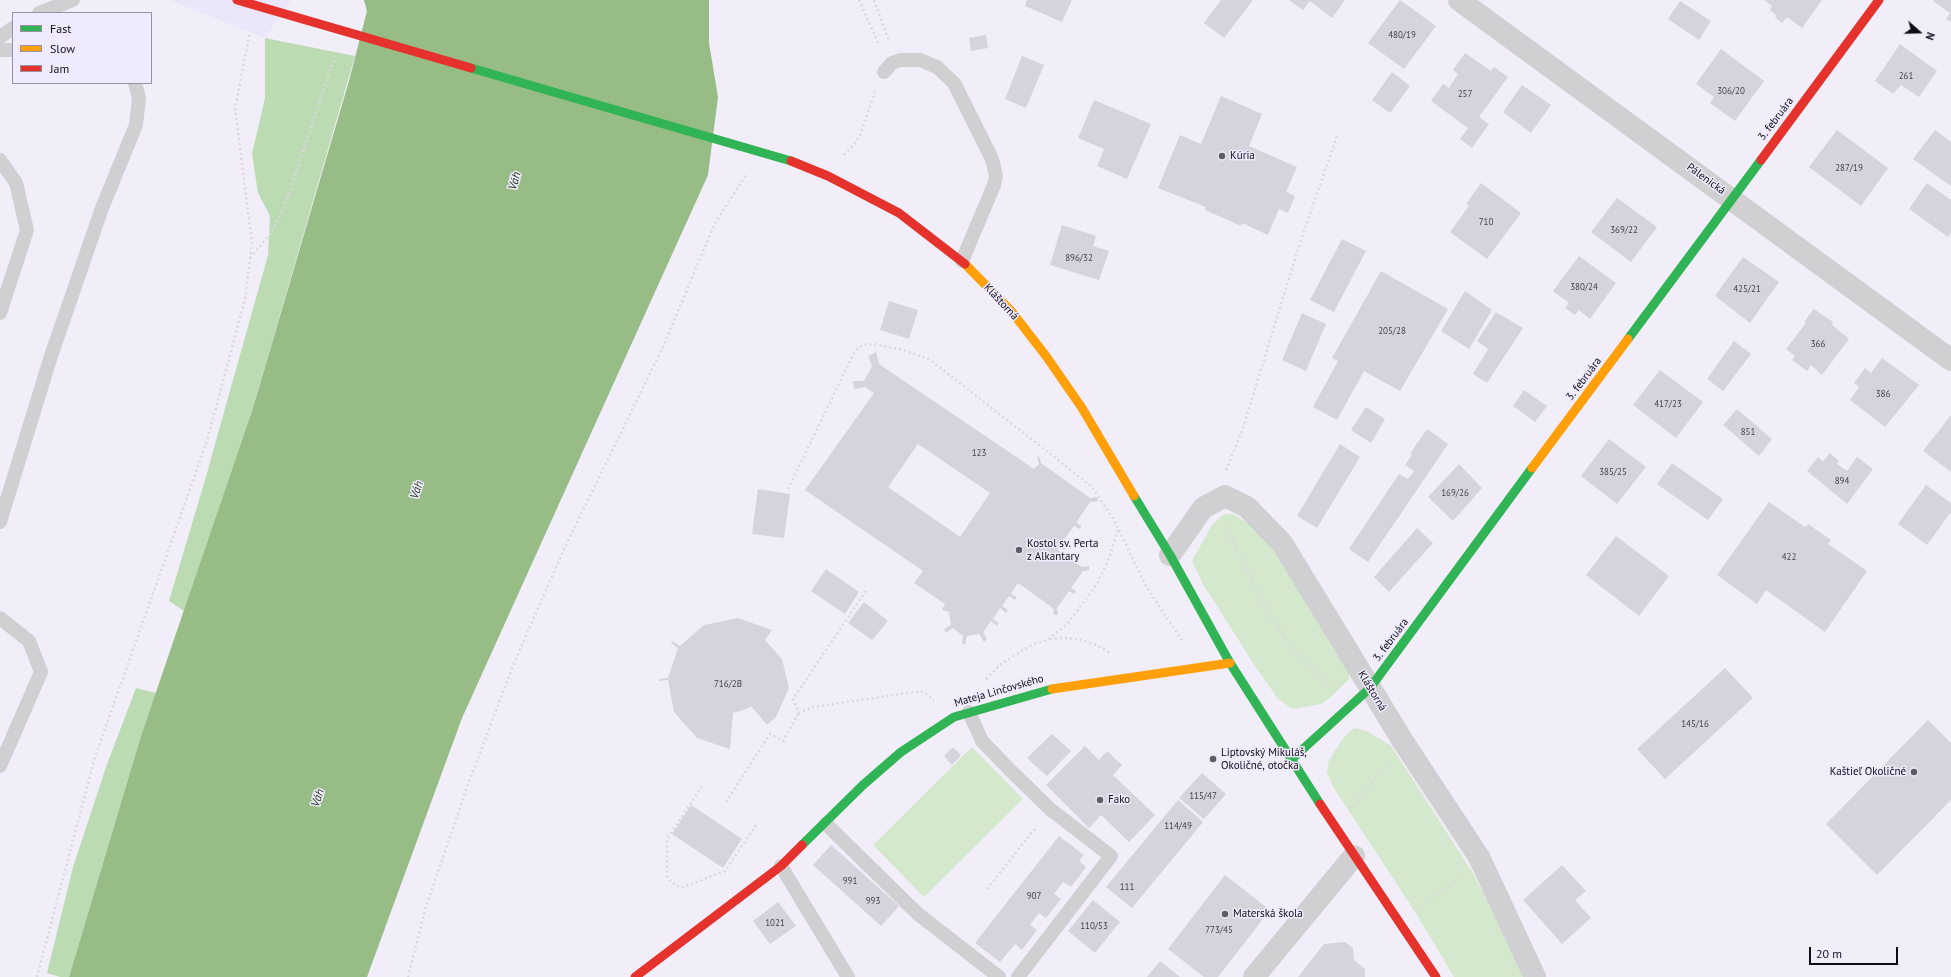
<!DOCTYPE html>
<html>
<head>
<meta charset="utf-8">
<style>
  body { margin:0 }
  #map { position:relative; width:1951px; height:977px; overflow:hidden; background:#f1eef9; font-family:"PT Sans",sans-serif }
  canvas { display:block }
  .legend { position:absolute; left:12px; top:12px; width:140px; height:72px; box-sizing:border-box; background:#efeafd; border:1px solid #9692a0; margin:0; padding:5px 7px; list-style:none; font-size:12px; color:#100e15 }
  .legend li { display:flex; align-items:center; gap:8px; height:20px }
  .legend b { width:20px; border:1px solid #9692a0 }
  .north { position:absolute; left:1899px; top:12px; width:40px; height:40px; -webkit-text-stroke:3px #efeafd; paint-order:stroke; rotate:110deg; font-size:11px; font-weight:700; line-height:16px; text-align:center; color:#100e15 }
  .north::after { content:''; display:block; margin:auto; width:14px; height:18px; background:#100e15; clip-path:polygon(50% 0,100% 100%,50% 72%,0 100%) }
  .scale { position:absolute; left:1809px; top:947px; width:89px; height:18px; box-sizing:border-box; border:2px solid #100e15; border-top:0; padding-left:5px; font-size:12px; line-height:14px; white-space:nowrap; color:#100e15; -webkit-text-stroke:3px #efeafd; paint-order:stroke }
</style>
</head>
<body>
<div id="map">
<canvas width="1951" height="977"></canvas>
<ul class="legend">
<li><b style="height:5px;background:#30b455"></b>Fast</li>
<li><b style="height:5px;background:#ff9f0a"></b>Slow</li>
<li><b style="height:5px;background:#e5322d"></b>Jam</li>
</ul>
<div class="north">N</div>
<div class="scale">20 m</div>
</div>
<script>
const ctx = document.querySelector('canvas').getContext('2d');
ctx.lineJoin = 'round';
function fill(path, color) {
  ctx.fillStyle = color;
  ctx.fill(path, 'evenodd');
}
function poly(rows) {
  const path = new Path2D();
  for (const r of rows) {
    path.moveTo(r[0], r[1]);
    for (let i = 2; i < r.length; i += 2) path.lineTo(r[i], r[i + 1]);
  }
  return path;
}
function stroke(path, color, width, dash) {
  ctx.strokeStyle = color;
  ctx.lineWidth = width;
  ctx.lineCap = dash ? 'butt' : 'round';
  ctx.setLineDash(dash || []);
  ctx.stroke(path);
}
function write(font, color, halo, rows, align = 'center') {
  ctx.font = font + ' "PT Sans",sans-serif';
  ctx.lineWidth = 3;
  ctx.setLineDash([]);
  ctx.textBaseline = 'middle';
  ctx.strokeStyle = halo;
  ctx.fillStyle = color;
  for (const [text, x, y, turn = 0] of rows) {
    ctx.save();
    ctx.translate(x, y);
    ctx.rotate((+turn || 0) * Math.PI / 180);
    ctx.textAlign = isNaN(turn) ? turn : align;
    if (halo) ctx.strokeText(text, 0, 0);
    ctx.fillText(text, 0, 0);
    ctx.restore();
  }
}
fill(poly([
  [170,0,291,0,265,38]
]), '#ece6fb');
fill(poly([
  [1224,514,1233,514,1260,531,1270,541,1349,663,1349,679,1331,697,1321,704,1293,709,1278,699,1255,666,1203,584,1192,561,1212,525],
  [1354,728,1367,731,1391,746,1473,873,1509,943,1523,977,1454,977,1417,915,1332,785,1327,772,1329,760,1344,737],
  [972,747,1023,799,924,897,873,845]
]), '#d3e8cc');
fill(poly([
  [265,38,355,56,253,408,184,611,169,601,205,480,268,255,270,216,258,193,252,154,265,98],
  [136,688,156,693,140,739,69,977,60,977,47,973,73,867,106,767]
]), '#bddbb2');
fill(poly([
  [364,0,709,0,709,43,718,97,708,175,462,718,367,977,69,977,140,739,253,408,349,81,367,11]
]), '#97bc86');
fill(poly([
  [1027,0,1072,0,1062,22,1025,6],
  [1221,0,1253,0,1224,38,1204,23],
  [1289,0,1345,0,1332,18,1310,1,1303,10],
  [1400,0,1436,26,1404,69,1368,43],
  [1764,0,1822,0,1802,28,1787,17,1782,23,1775,17,1776,15,1770,10,1772,6],
  [1934,0,1951,0,1951,22,1946,19,1950,13,1933,1],
  [1680,1,1711,21,1699,40,1668,19],
  [986,35,988,48,971,51,969,38],
  [1900,44,1937,71,1919,97,1901,85,1893,94,1875,81],
  [1721,49,1764,81,1735,121,1710,103,1714,97,1696,84],
  [1465,53,1491,71,1494,67,1508,77,1479,117,1489,124,1472,148,1460,139,1468,128,1431,101,1443,84,1449,88,1458,74,1453,70],
  [1022,56,1044,65,1026,108,1005,99],
  [1392,72,1410,86,1390,113,1372,100],
  [1522,85,1551,105,1531,133,1503,112],
  [1221,96,1262,114,1249,146,1297,167,1286,192,1295,196,1288,213,1279,209,1268,235,1242,223,1241,226,1205,210,1206,207,1158,188,1180,135,1201,144],
  [1094,100,1151,124,1127,179,1097,166,1104,149,1078,138],
  [1837,130,1888,168,1861,206,1809,167],
  [1935,130,1951,142,1951,186,1913,159],
  [1481,183,1521,213,1487,259,1450,232,1469,206,1466,204],
  [1927,183,1951,200,1951,232,1948,237,1909,209],
  [1617,198,1657,227,1631,262,1591,232],
  [1062,225,1096,236,1093,246,1109,251,1099,280,1050,265],
  [1342,239,1366,251,1334,312,1310,300],
  [1579,256,1616,283,1590,319,1579,310,1575,315,1565,308,1569,303,1553,291],
  [1743,257,1779,282,1750,323,1715,296],
  [1381,271,1448,309,1400,391,1364,371,1337,420,1313,407,1338,361,1332,358],
  [1465,291,1492,310,1469,349,1441,331],
  [889,301,918,310,909,339,880,330],
  [1814,309,1833,322,1832,325,1849,339,1822,375,1811,365,1807,371,1792,360,1795,356,1786,349,1806,323,1804,322],
  [1496,312,1523,328,1487,383,1473,374,1488,349,1477,341],
  [1302,313,1326,324,1306,371,1282,360],
  [1734,341,1751,354,1723,391,1707,379],
  [876,352,879,364,1034,469,1039,464,1037,457,1039,456,1041,463,1090,498,1097,497,1098,501,1090,502,1076,523,1082,526,1079,529,1074,526,1062,543,1066,548,1064,550,1059,546,1058,550,1082,567,1089,566,1089,570,1083,571,1071,588,1076,591,1074,594,1069,591,1057,608,1058,615,1054,615,1053,608,1018,583,1011,594,1017,597,1015,600,1009,596,1002,606,1008,610,1006,613,1000,608,993,619,999,623,997,626,991,621,983,632,987,639,984,642,979,634,967,636,965,644,962,644,963,636,953,628,946,633,944,629,951,625,949,612,942,610,945,604,914,583,923,571,805,490,874,393,865,387,854,389,853,381,864,381,872,366,868,356],
  [918,444,990,493,960,537,888,487],
  [1882,358,1919,385,1885,427,1850,400,1859,387,1854,383,1865,368,1871,373],
  [1660,370,1703,402,1676,438,1633,405],
  [1524,390,1547,406,1535,422,1513,406],
  [1366,407,1385,419,1371,443,1351,430],
  [1737,409,1772,439,1759,456,1723,425],
  [1951,415,1951,472,1923,451],
  [1427,429,1448,444,1368,562,1349,549,1399,474,1408,479,1414,471,1405,465,1412,455,1410,454],
  [1609,439,1646,467,1617,504,1581,476],
  [1340,444,1360,457,1317,528,1297,516],
  [1830,453,1839,461,1837,464,1847,471,1857,457,1873,469,1847,504,1807,471,1818,457,1823,461],
  [1672,463,1723,499,1708,520,1657,484],
  [1459,464,1482,488,1453,521,1428,497],
  [1926,485,1951,503,1951,512,1927,545,1898,524],
  [758,489,790,494,784,538,752,534],
  [1769,502,1805,527,1808,524,1831,540,1828,544,1867,571,1825,632,1766,590,1757,604,1717,575],
  [1417,528,1433,543,1389,592,1374,577],
  [1616,536,1669,576,1639,616,1586,575],
  [826,569,859,592,845,614,811,591],
  [864,602,888,621,872,640,848,623],
  [738,618,772,630,765,640,782,659,789,688,776,717,767,725,751,706,746,709,733,713,730,749,697,738,674,712,668,680,659,681,659,679,668,678,678,648,671,643,672,641,680,646,704,625],
  [1725,668,1753,698,1665,779,1637,749],
  [1928,720,1951,743,1951,800,1877,875,1826,824],
  [1052,734,1071,751,1047,776,1027,758],
  [1085,746,1099,760,1107,751,1122,765,1113,775,1155,815,1129,842,1101,815,1089,828,1046,785],
  [953,747,961,755,952,765,944,756],
  [1202,773,1226,794,1204,819,1179,798],
  [1178,800,1203,822,1132,908,1106,887],
  [691,805,742,839,723,868,672,834],
  [1059,836,1084,855,1079,861,1086,867,1071,887,1063,882,1054,894,1061,899,1046,918,1039,913,1030,925,1037,930,1022,950,1015,944,1000,962,975,943],
  [831,845,899,906,881,926,813,865],
  [1562,865,1586,891,1575,900,1591,918,1562,944,1523,900],
  [1225,875,1270,910,1218,977,1204,977,1168,949],
  [1093,900,1120,922,1095,953,1068,931],
  [778,902,796,926,770,944,753,921],
  [1345,942,1353,948,1354,960,1365,969,1365,977,1298,977,1324,944],
  [1160,961,1180,977,1147,977]
]), '#d6d3dd');
stroke(poly([
  [859,0,879,45],
  [874,0,889,41],
  [844,155,852,147,860,135,875,92],
  [250,258,270,234,284,208,335,56],
  [1226,470,1243,428,1299,246,1337,136],
  [788,489,855,351,863,345,874,344,903,350,929,359,1091,486,1113,518,1147,588,1183,642],
  [1227,527,1260,597,1277,625,1292,648,1331,687],
  [866,591,793,699,799,713,813,707,921,691,927,694,934,700],
  [1050,639,1066,638,1082,640,1097,645,1110,653],
  [986,679,1000,665,1015,655,1032,645,1049,639,1068,623,1097,584,1109,558,1118,530],
  [702,786,667,839,667,876,671,882,681,888,725,871,756,825],
  [726,802,770,734,783,741,799,713],
  [1353,807,1386,765],
  [987,889,1037,826],
  [1422,906,1459,878],
  [37,977,95,757,207,441,245,299,252,242,235,109,250,31],
  [408,977,425,910,467,787,513,666,564,549,662,349,715,223,746,175]
]), '#d9d8db', 2.5, [2, 3]);
stroke(poly([
  [39,13,73,0],
  [0,37,13,28],
  [0,50,13,50],
  [884,72,892,63,900,60,920,60,937,67,954,83,992,159,996,176,994,185,962,261],
  [0,160,16,183,27,230,0,313],
  [0,522,51,356,102,208,136,125,139,98,135,83],
  [0,618,29,641,41,672,0,766],
  [969,712,982,741,1010,770,1050,809,1111,856,1018,977],
  [826,824,918,914,999,977],
  [781,866,848,977]
]), '#d0cfd1', 14);
stroke(poly([
  [1459,0,1951,360],
  [1170,555,1203,508,1225,496,1247,507,1282,543,1404,743,1479,857,1535,977],
  [1254,977,1354,856]
]), '#d0cfd1', 22);
stroke(poly([
  [471,68,791,161],
  [1628,339,1761,160],
  [1134,496,1170,555,1230,663,1320,804],
  [1292,759,1370,688,1532,468],
  [802,845,863,785,901,752,954,717,1052,689]
]), '#30b455', 9);
stroke(poly([
  [965,264,1012,312,1046,356,1082,408,1134,496],
  [1532,468,1628,339],
  [1052,689,1230,663]
]), '#ff9f0a', 9);
stroke(poly([
  [237,0,471,68],
  [1761,160,1879,0],
  [791,161,828,176,899,213,965,264],
  [1320,804,1436,977],
  [635,977,781,866,802,845]
]), '#e5322d', 9);
for (const [x, y, r, color] of [
  [1222,156,4,"#5f5c65"],
  [1019,550,4,"#5f5c65"],
  [1213,759,4,"#5f5c65"],
  [1914,772,4,"#5f5c65"],
  [1100,800,4,"#5f5c65"],
  [1225,914,4,"#5f5c65"]
]) {
  const dot = new Path2D();
  dot.arc(x, y, r, 0, 2 * Math.PI);
  ctx.fillStyle = color;
  ctx.fill(dot);
  stroke(dot, '#efeafd', 1.5);
}
write('9px', '#423f47', null, [
  ["480/19",1402,35],
  ["261",1906,76],
  ["306/20",1731,91],
  ["257",1465,94],
  ["287/19",1849,168],
  ["710",1486,222],
  ["369/22",1624,230],
  ["896/32",1079,258],
  ["380/24",1584,287],
  ["425/21",1747,289],
  ["205/28",1392,331],
  ["366",1818,344],
  ["386",1883,394],
  ["417/23",1668,404],
  ["851",1748,432],
  ["123",979,453],
  ["385/25",1613,472],
  ["894",1842,481],
  ["169/26",1455,493],
  ["422",1789,557],
  ["716/2B",728,684],
  ["145/16",1695,724],
  ["115/47",1203,796],
  ["114/49",1178,826],
  ["991",850,881],
  ["111",1127,887],
  ["907",1034,896],
  ["993",873,901],
  ["1021",775,923],
  ["110/53",1094,926],
  ["773/45",1219,930]
]);
write('11px', '#100e15', '#efeafd', [
  ["3. februára",1776,119,-53],
  ["Pálenická",1706,179,36],
  ["Kláštorná",1001,302,47],
  ["3. februára",1584,379,-53],
  ["3. februára",1391,640,-53],
  ["Mateja Linčovského",999,691,-16],
  ["Kláštorná",1372,691,59]
]);
write('11px', '#100e15', '#efeafd', [
  ["Kúria",1230,156],
  ["Kostol sv. Perta",1027,544],
  ["z Alkantary",1027,557],
  ["Liptovský Mikuláš,",1221,753],
  ["Okoličné, otočka",1221,766],
  ["Kaštieľ Okoličné",1906,772,"right"],
  ["Fako",1108,800],
  ["Materská škola",1233,914]
], 'left');
write('italic 12px', '#1b310f', '#efeafd', [
  ["Váh",515,181,-74],
  ["Váh",417,490,-72],
  ["Váh",318,798,-72]
]);
</script>
</body>
</html>
